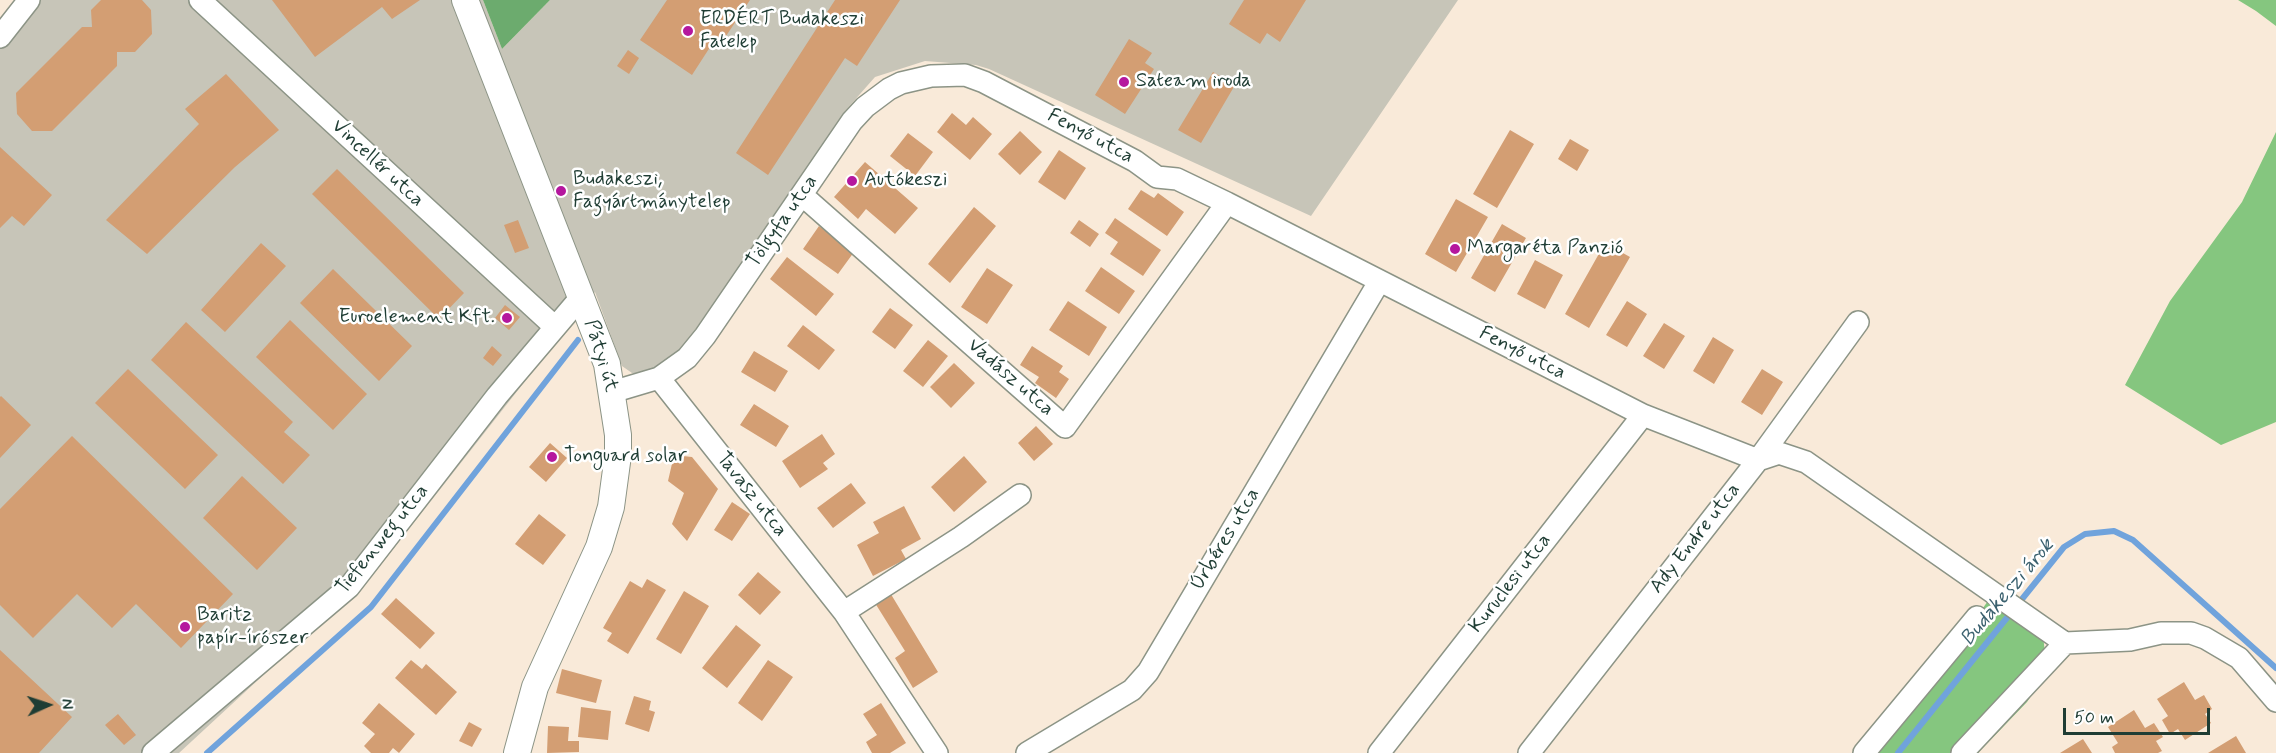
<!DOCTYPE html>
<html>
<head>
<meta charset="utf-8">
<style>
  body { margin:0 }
  #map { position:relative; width:2276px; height:753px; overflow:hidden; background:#f9ead9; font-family:Mynerve,sans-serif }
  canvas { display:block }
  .north { position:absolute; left:18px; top:675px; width:60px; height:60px; -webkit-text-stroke:4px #fff; paint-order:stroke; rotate:87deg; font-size:16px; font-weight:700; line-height:24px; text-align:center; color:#1f3d34 }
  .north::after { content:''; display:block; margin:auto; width:21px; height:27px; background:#1f3d34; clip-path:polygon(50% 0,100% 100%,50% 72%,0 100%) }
  .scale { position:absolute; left:2063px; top:708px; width:147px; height:27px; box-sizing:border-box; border:3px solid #1f3d34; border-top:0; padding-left:8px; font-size:18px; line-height:21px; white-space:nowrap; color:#1f3d34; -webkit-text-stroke:4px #fff; paint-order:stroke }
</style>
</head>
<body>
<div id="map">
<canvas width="2276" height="753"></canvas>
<div class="north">N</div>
<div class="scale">50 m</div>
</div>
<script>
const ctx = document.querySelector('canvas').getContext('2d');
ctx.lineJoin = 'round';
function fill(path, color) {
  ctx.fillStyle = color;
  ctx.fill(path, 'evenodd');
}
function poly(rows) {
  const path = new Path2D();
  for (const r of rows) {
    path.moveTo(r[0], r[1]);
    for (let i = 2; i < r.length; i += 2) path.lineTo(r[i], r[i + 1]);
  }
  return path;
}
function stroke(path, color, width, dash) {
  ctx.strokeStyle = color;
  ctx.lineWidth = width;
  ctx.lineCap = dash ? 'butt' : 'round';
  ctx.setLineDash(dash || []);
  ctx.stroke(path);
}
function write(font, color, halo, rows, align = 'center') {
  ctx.font = font + ' Mynerve,sans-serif';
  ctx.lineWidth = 5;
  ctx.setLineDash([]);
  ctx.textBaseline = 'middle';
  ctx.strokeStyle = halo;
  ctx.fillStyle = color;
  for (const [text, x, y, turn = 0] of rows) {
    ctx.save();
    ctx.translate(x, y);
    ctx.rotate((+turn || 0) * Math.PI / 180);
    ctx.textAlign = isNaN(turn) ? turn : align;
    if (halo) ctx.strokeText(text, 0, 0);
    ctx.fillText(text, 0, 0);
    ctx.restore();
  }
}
fill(poly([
  [17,0,483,0,502,49,550,0,1458,0,1311,216,989,69,976,65,925,61,875,77,845,111,782,205,677,356,654,371,639,374,632,373,622,366,595,292,376,571,179,753,0,753,0,21]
]), '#c7c5b8');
fill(poly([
  [2238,0,2276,0,2276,26,2256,11],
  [2276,132,2276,422,2221,445,2125,385,2170,301,2242,202],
  [1990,598,2043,635,2047,672,2027,702,1978,753,1867,753,1911,710]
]), '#85c67f');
fill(poly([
  [483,0,550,0,502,49]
]), '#6cab6e');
stroke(poly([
  [207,753,371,607,578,340],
  [1898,753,2064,547,2085,534,2114,531,2133,540,2276,668]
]), '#70a3dc', 6);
fill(poly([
  [101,0,142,0,151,10,152,34,135,52,117,52,117,66,52,131,32,131,17,114,16,93,82,27,92,27,91,10],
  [272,0,420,0,392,19,382,7,315,57],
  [667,0,750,0,720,45,714,41,692,75,640,40],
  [835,0,900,0,857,66,845,58,768,175,736,153],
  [1244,0,1306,0,1280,42,1267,33,1260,44,1229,24],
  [1129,39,1152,53,1145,63,1154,69,1125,114,1095,95],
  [628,50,639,58,629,74,617,66],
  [1213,72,1235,85,1201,143,1178,130],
  [226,74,279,130,235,167,147,254,106,220,199,124,185,109],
  [952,113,966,125,973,117,992,134,970,160,937,132],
  [1510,130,1534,144,1497,208,1473,194],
  [1020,131,1042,152,1020,175,998,154],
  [908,133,933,152,915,176,890,156],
  [1570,139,1589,150,1577,171,1558,159],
  [0,147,52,195,24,226,12,216,0,228],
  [1059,150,1086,168,1065,200,1038,182],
  [865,162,918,208,895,234,866,209,858,219,834,197],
  [337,169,464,293,439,319,312,194],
  [1141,190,1154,198,1158,193,1184,212,1167,236,1128,209],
  [1456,199,1488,217,1456,272,1425,254],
  [974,207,996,226,950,283,928,264],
  [1115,218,1161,250,1143,276,1110,254,1118,242,1105,233],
  [518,220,529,248,515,253,504,225],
  [1079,220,1099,234,1090,247,1070,233],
  [1502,224,1526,238,1495,292,1471,278],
  [819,226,854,252,838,274,803,249],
  [261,243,286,266,225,332,201,310],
  [1605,243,1630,257,1589,328,1565,314],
  [787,257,834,294,816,316,770,279],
  [1535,260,1563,275,1545,309,1517,294],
  [1101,267,1135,291,1119,314,1085,291],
  [987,268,1013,285,987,324,961,307],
  [333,269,412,346,379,381,300,303],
  [1068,301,1107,327,1089,356,1049,330],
  [1627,301,1647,314,1627,347,1606,335],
  [505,305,520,317,509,330,495,318],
  [890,308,913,325,895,349,872,332],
  [290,320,367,394,333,430,256,357],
  [186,322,293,422,284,432,310,455,283,484,151,360],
  [1664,323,1685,336,1664,369,1643,356],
  [803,325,835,350,819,370,787,346],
  [1713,337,1734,350,1714,384,1693,371],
  [928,340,948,356,923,387,903,371],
  [492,346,502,355,493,366,483,358],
  [1032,346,1063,366,1059,372,1069,379,1056,398,1035,383,1039,377,1020,365],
  [754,351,788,371,775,392,741,372],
  [954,363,975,383,951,408,930,387],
  [128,369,218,455,185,489,95,403],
  [1762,369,1783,382,1762,415,1741,402],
  [1,396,31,425,0,458,0,397],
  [754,404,789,426,776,447,740,425],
  [1036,426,1053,444,1034,461,1018,443],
  [822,434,835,454,823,463,828,469,800,488,782,461],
  [72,436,233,594,181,648,136,604,112,628,77,594,33,638,0,605,0,509],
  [550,443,567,458,546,482,529,467],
  [674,455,692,457,718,489,687,541,672,524,684,493,668,481],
  [964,456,987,482,954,512,931,487],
  [242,476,297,528,257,570,203,518],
  [851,483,866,503,833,528,817,508],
  [732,502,750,514,732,541,714,530],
  [904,506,921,539,901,550,906,559,873,576,857,545,879,533,873,522],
  [539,514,566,535,543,565,515,544],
  [758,572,781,592,760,615,738,595],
  [647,579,666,590,628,654,607,641,612,633,603,628,630,581,642,588],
  [684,591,709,606,681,654,656,639],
  [889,591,938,672,913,688,895,658,905,651,875,603],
  [396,598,435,633,420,649,381,614],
  [736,625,761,645,727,688,702,668],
  [0,650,72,717,39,753,0,753],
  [411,660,422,669,426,664,457,692,436,715,395,678],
  [768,660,793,677,762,721,738,703],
  [562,669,602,680,596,703,556,693],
  [2184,682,2195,700,2204,695,2212,709,2205,714,2211,723,2185,740,2178,729,2170,734,2162,720,2168,716,2157,699],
  [634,696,651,701,649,710,655,712,649,732,625,724],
  [379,703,415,734,399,753,393,748,389,753,371,753,364,746,375,734,362,723],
  [881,703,906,743,890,753,872,753,866,742,877,735,863,714],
  [581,707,611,711,608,740,578,737],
  [2134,710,2145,728,2154,723,2163,737,2156,741,2162,751,2158,753,2115,753,2112,747,2118,743,2108,727],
  [118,714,136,735,124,745,105,725],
  [469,722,482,729,472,747,459,741],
  [548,726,569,727,568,741,579,741,579,752,547,753],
  [2236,736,2246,753,2208,753],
  [2083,739,2092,753,2060,753]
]), '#d39e73');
const minor = poly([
  [200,0,555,327],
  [0,37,29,0],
  [802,195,1065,427,1227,203],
  [659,378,844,612,937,753],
  [612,392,659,378,687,358,705,336,852,121,865,107,889,89,901,83,931,76,965,75,984,82,1135,161,1157,177,1177,179,1227,203,1643,415,1758,460,1779,453,1806,462,2065,643],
  [844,612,961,537,1020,495],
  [2065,643,2130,640,2161,633,2191,633,2205,638,2239,658,2276,701],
  [153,753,349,587,497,396,581,297],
  [1027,753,1132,690,1148,672,1379,282],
  [1379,753,1643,415],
  [1529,753,1758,460,1858,322],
  [1864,753,1977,617],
  [1962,753,2065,643]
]);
const major = poly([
  [465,0,607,364,618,435,618,455,611,507,599,547,535,687,517,753]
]);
stroke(minor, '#8c9486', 24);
stroke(major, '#8c9486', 28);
stroke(minor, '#fff', 21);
stroke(major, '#fff', 26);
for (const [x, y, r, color] of [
  [688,31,6,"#b5179e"],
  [1124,82,6,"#b5179e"],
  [852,181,6,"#b5179e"],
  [561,191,6,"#b5179e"],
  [1455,249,6,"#b5179e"],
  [507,318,6,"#b5179e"],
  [552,457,6,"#b5179e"],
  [185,627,6,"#b5179e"]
]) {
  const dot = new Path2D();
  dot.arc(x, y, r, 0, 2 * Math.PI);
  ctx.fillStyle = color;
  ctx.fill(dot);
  stroke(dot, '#fff', 2);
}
write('20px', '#1f3d34', '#fff', [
  ["ERDÉRT Budakeszi",700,20],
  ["Fatelep",700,43],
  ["Sateam iroda",1136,82],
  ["Budakeszi,",573,180],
  ["Fagyártmánytelep",573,203],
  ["Autókeszi",864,181],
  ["Margaréta Panzió",1467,249],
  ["Euroelement Kft.",495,318,"right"],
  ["Tonguard solar",564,457],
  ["Baritz",197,616],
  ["papír-írószer",197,639]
], 'left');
write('20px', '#1f3d34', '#fff', [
  ["Fenyő utca",1090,137,28],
  ["Vincellér utca",377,164,43],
  ["Tölgyfa utca",783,222,-55],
  ["Fenyő utca",1522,354,27],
  ["Pátyi út",600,356,73],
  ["Vadász utca",1010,378,41],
  ["Tavasz utca",751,495,52],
  ["Ady Endre utca",1696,539,-52],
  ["Tiefenweg utca",383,540,-51],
  ["Úrbéres utca",1226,540,-59],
  ["Kuruclesi utca",1511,584,-52]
]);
write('italic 21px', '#3b616f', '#fff', [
  ["Budakeszi árok",2008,593,-50]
]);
</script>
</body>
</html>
